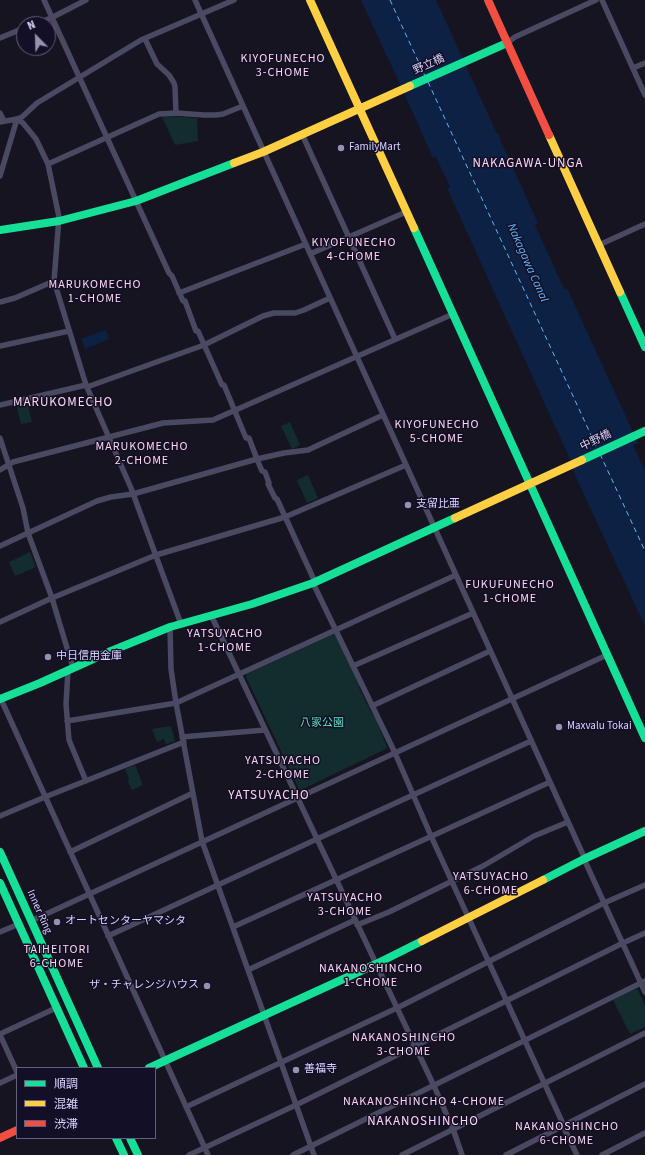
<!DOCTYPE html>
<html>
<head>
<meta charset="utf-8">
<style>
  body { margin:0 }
  #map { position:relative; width:645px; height:1155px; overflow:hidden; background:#161421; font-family:"Source Sans 3","Noto Sans JP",sans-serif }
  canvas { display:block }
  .legend { position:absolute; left:16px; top:1067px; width:140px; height:72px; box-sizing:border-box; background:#130f26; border:1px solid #625e7d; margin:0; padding:5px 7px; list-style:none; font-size:12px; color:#d9d4ff }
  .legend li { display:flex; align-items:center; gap:8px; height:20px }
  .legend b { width:20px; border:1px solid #625e7d }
  .north { position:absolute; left:16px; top:16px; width:40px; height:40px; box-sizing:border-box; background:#130f26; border:1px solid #625e7d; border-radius:50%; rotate:337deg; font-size:11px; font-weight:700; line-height:16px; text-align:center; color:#d9d4ff }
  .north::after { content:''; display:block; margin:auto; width:14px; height:18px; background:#9591b1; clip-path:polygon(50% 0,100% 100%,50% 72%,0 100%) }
</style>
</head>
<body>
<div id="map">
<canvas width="645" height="1155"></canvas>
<ul class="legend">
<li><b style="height:5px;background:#16e098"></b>順調</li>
<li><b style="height:5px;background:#ffcf43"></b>混雑</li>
<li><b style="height:5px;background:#f24e42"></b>渋滞</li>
</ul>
<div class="north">N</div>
</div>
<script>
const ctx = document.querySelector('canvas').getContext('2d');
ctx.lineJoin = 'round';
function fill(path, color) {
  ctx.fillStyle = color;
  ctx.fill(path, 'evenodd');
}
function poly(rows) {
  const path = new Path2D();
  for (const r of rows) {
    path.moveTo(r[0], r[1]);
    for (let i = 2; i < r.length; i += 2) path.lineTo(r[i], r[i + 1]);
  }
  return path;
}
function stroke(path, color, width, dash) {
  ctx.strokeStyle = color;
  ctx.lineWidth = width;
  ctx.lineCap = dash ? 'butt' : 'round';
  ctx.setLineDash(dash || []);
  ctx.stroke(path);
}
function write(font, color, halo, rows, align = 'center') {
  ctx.font = font + ' "Source Sans 3","Noto Sans JP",sans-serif';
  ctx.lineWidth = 3;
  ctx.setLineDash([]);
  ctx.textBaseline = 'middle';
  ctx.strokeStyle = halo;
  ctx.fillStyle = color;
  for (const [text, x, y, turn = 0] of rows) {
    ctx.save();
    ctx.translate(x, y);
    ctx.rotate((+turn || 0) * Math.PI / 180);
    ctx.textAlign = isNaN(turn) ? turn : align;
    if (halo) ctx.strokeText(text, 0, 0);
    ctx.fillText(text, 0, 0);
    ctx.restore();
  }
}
fill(poly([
  [167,116,197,118,198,141,175,145,162,117],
  [27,402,32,422,21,424,16,404],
  [290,422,300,445,292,449,281,426],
  [308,475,318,498,307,503,297,480],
  [30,552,36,567,15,576,9,562],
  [334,634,338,639,347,660,352,667,360,685,359,688,371,712,376,719,387,747,386,749,301,790,299,789,246,677,247,674],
  [171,726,175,741,166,744,164,739,157,742,152,729],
  [135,765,143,785,132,790,128,782,129,778,125,769],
  [635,989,638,990,645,1006,645,1027,630,1034,613,1000]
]), '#132c2d');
fill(poly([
  [361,0,436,0,497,134,498,133,500,136,499,137,538,223,535,225,564,289,567,288,638,443,633,445,645,471,645,626,574,473,569,457,447,188,450,187,436,157,433,158,405,95],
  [106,330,109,339,85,349,81,339]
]), '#0d2144');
stroke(poly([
  [390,0,425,76],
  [428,82,597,448],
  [600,454,645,551]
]), '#62b6ff', 1, [5, 4]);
stroke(poly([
  [44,0,169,273,172,276,183,301,185,301,196,331,198,331,222,385,224,385,246,438,249,438,257,459,262,471,265,472,269,483,268,484,275,498,277,499,315,582],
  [195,0,585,859],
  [602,0,645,95],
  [35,24,51,18,86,0],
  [0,38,24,28],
  [145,39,157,64,169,75,174,83,175,87,176,113],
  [507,43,515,37,596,0],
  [633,68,645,63],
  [0,113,4,121],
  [17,119,23,123,36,139,48,164,59,217,54,281,86,385,131,488,181,624],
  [0,122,17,119,22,117,37,103,141,40,234,0],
  [302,134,395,339],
  [48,164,159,114,176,113,204,115,216,115,223,114,243,106],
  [0,176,17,119],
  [599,245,645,224],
  [310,254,406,212],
  [179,293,306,244],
  [0,302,15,298,54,281],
  [0,346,69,331],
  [87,387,204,345,263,316,274,313,295,313,304,310,330,298],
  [0,405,86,385],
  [0,438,23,508,28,533,52,598,73,668],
  [0,470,13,462,163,423,213,420,453,314],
  [0,546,97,501,111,497,133,494,257,459,284,453,308,450,383,415],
  [313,583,395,753,431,836,564,1126],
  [211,615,434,1086,453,1129,462,1155],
  [0,622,52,598,156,555,285,517,406,465],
  [170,627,171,669,176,703,202,841,314,1155],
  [353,666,473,613],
  [68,671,66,704,69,740,86,781],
  [0,697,208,1155],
  [372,706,490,651],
  [67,721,176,703,456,575],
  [182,737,265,730],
  [0,816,45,797,184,742],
  [70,852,193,793],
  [584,859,645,992],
  [31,921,607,655],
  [357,925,389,912,483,866,534,836,568,822],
  [233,927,550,782],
  [0,932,19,924],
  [108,936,317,839,531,741],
  [248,970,355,920],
  [0,1034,56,1008],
  [0,1035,17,1072],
  [0,1083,17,1075],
  [186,1107,397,1008,604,903,645,885],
  [563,1126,577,1155],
  [189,1155,296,1105,623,943,645,933],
  [293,1155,645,981],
  [402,1155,645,1033],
  [506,1155,645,1084],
  [602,1155,645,1133]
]), '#4a4962', 5.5);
stroke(poly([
  [410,86,507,43],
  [414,228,645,738],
  [0,230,59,221,136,201,234,163],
  [620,292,645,347],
  [582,460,645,431],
  [0,699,40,683,111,651,170,627,252,604,313,583,455,518],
  [0,852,98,1068],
  [543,880,584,859,645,831],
  [0,883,84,1068],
  [149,1068,376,964,422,941],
  [116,1138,124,1155],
  [130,1138,138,1155]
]), '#16e098', 8);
stroke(poly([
  [310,0,414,228],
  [549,135,620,292],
  [234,163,263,152,410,86],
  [455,518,582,460],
  [422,941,543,880]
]), '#ffcf43', 8);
stroke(poly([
  [488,0,549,135],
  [0,1138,17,1130]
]), '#f24e42', 8);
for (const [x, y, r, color] of [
  [341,148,4,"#9591b1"],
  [408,505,4,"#9591b1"],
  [48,657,4,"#9591b1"],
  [559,727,4,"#9591b1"],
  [57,922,4,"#9591b1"],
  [207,986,4,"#9591b1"],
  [296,1070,4,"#9591b1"]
]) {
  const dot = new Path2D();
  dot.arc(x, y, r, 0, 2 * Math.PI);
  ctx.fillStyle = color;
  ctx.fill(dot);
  stroke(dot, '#130f26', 1.5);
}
write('11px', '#d9d4ff', '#130f26', [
  ["野立橋",429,65,-24],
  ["中野橋",596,441,-25],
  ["Inner Ring",39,912,66]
]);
write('11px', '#d9d4ff', '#130f26', [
  ["FamilyMart",349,148],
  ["支留比亜",416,505],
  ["中日信用金庫",56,657],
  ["Maxvalu Tokai",567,727],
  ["オートセンターヤマシタ",65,922],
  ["ザ・チャレンジハウス",199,986,"right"],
  ["善福寺",304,1070]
], 'left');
write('11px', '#5fe0c0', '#130f26', [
  ["八家公園",322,724]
]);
ctx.letterSpacing = '1px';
write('12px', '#ffd6f0', '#130f26', [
  ["KIYOFUNECHO",283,59],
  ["3-CHOME",283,73],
  ["KIYOFUNECHO",354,243],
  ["4-CHOME",354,257],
  ["MARUKOMECHO",95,285],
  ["1-CHOME",95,299],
  ["KIYOFUNECHO",437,425],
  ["5-CHOME",437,439],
  ["MARUKOMECHO",142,447],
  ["2-CHOME",142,461],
  ["FUKUFUNECHO",510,585],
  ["1-CHOME",510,599],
  ["YATSUYACHO",225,634],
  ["1-CHOME",225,648],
  ["YATSUYACHO",283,761],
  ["2-CHOME",283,775],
  ["YATSUYACHO",491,877],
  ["6-CHOME",491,891],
  ["YATSUYACHO",345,898],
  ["3-CHOME",345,912],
  ["TAIHEITORI",57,950],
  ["6-CHOME",57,964],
  ["NAKANOSHINCHO",371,969],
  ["1-CHOME",371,983],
  ["NAKANOSHINCHO",404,1038],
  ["3-CHOME",404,1052],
  ["NAKANOSHINCHO 4-CHOME",424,1102],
  ["NAKANOSHINCHO",567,1127],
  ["6-CHOME",567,1141]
]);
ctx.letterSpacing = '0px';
write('italic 12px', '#62b6ff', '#130f26', [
  ["Nakagawa Canal",527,263,66]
]);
ctx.letterSpacing = '1px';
write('13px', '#ffd6f0', '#130f26', [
  ["NAKAGAWA-UNGA",528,164],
  ["MARUKOMECHO",63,403],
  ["YATSUYACHO",269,796],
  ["NAKANOSHINCHO",423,1122]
]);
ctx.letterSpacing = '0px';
</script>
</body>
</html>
